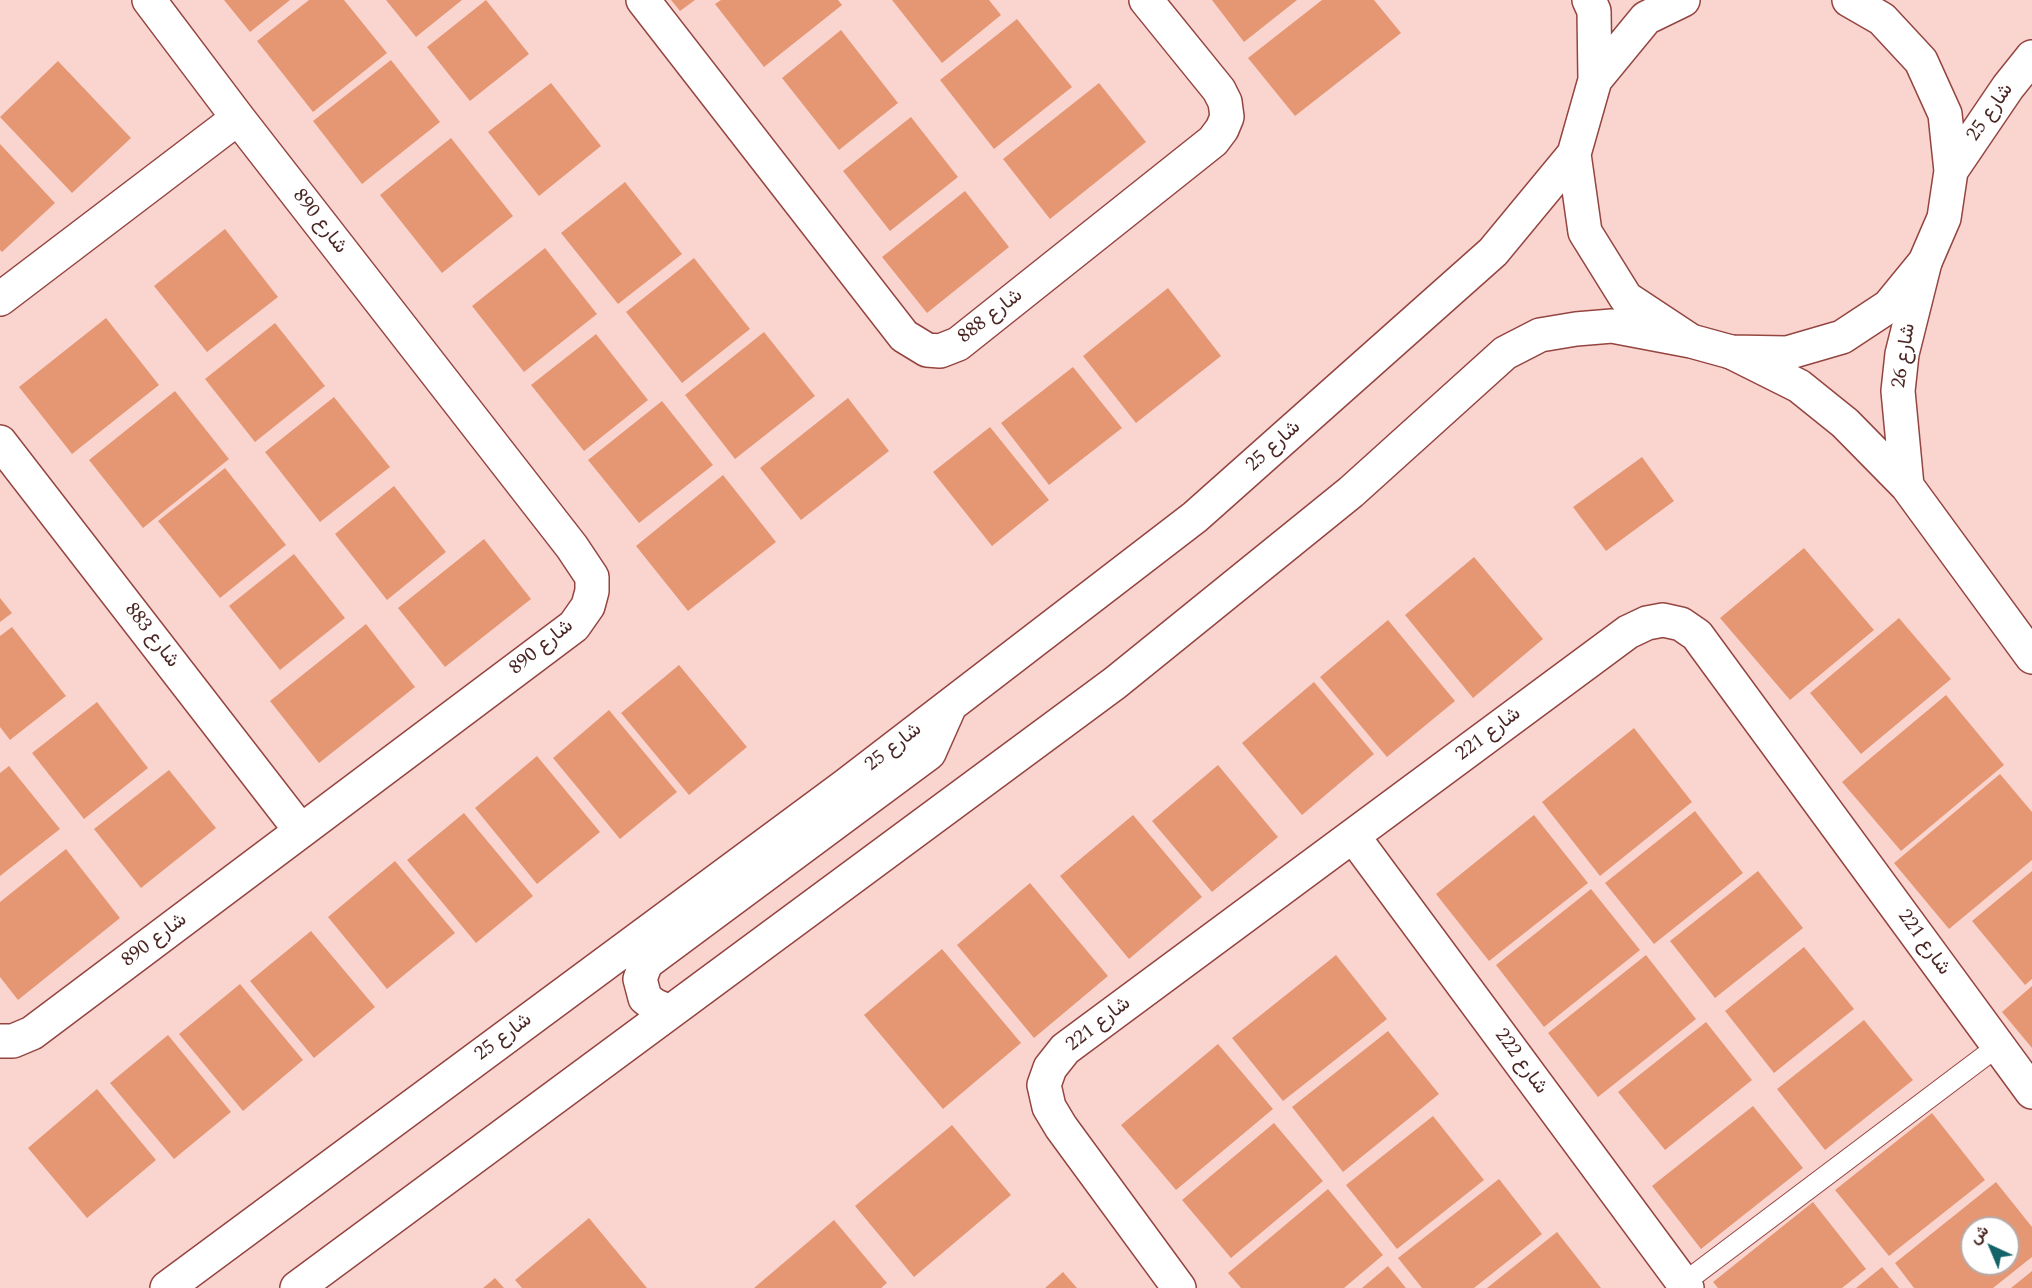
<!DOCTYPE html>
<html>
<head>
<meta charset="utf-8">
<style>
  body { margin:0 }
  #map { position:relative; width:2032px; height:1288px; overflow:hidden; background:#fad5d0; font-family:Spectral,Vazirmatn,serif }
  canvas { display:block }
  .north { position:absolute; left:1960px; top:1216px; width:60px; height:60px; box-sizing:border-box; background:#fff; border:2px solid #b7a9a7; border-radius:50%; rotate:316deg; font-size:16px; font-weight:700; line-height:24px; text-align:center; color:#4a2724 }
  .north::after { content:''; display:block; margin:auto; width:21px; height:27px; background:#14626a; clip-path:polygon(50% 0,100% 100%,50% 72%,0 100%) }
</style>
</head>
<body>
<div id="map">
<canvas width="2032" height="1288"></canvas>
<div class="north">ش</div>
</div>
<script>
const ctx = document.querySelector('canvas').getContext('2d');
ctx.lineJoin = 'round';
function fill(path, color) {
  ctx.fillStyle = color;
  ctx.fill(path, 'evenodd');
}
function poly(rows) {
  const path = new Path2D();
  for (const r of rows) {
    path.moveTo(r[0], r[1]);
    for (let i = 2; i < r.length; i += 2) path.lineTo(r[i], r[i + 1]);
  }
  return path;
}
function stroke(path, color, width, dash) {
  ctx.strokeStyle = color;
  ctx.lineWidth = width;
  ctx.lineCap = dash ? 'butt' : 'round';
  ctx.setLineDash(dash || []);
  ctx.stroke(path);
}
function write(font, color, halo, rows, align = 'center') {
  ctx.font = font + ' Spectral,Vazirmatn,serif';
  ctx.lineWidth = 5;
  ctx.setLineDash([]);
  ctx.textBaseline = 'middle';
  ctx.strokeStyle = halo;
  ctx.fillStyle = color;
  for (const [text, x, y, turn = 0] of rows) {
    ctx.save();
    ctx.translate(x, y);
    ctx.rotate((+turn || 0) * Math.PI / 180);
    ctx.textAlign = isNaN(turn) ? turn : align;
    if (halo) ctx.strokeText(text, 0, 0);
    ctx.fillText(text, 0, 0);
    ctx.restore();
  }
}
fill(poly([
  [224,0,290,0,250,32],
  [309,0,344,0,387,53,313,112,257,41],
  [386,0,462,0,416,37],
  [486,0,529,54,470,101,427,47],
  [671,0,695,0,680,11],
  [721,0,838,0,842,5,764,67,715,4],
  [892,0,989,0,1001,15,942,63],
  [1212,0,1297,0,1244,42],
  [1322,0,1374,0,1401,33,1295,116,1248,58],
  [1017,19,1072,87,994,149,940,80],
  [841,30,898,103,839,150,782,78],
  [391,60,440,122,362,184,313,121],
  [58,61,131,138,72,193,0,117],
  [551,83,601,146,539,196,488,132],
  [1099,83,1146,142,1050,219,1003,159],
  [911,117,958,177,890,231,843,171],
  [451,138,513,216,442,273,380,195],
  [0,144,55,203,2,252,0,250],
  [625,182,682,254,618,304,561,233],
  [965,191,1009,247,927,313,882,257],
  [225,229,278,297,207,352,154,286],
  [545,248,597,314,524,372,472,306],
  [694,258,750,329,682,383,626,312],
  [1168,288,1221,356,1136,423,1083,356],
  [106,318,159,385,72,454,19,387],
  [275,323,325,386,255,442,205,379],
  [764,332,815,396,735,459,685,395],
  [596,334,648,400,584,451,531,385],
  [1073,367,1122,428,1049,485,1001,423],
  [175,391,229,459,143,528,89,460],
  [334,397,390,467,320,522,265,452],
  [848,398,889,451,801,520,760,468],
  [662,401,713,465,639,523,588,460],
  [990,427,1049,500,992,546,933,472],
  [1642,457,1674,501,1606,551,1573,507],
  [225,468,286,545,220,598,158,521],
  [723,475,776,542,688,611,636,546],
  [394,486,446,552,387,600,335,534],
  [484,539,531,599,445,667,398,608],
  [1804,548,1874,630,1790,700,1720,618],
  [294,554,345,618,280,670,229,606],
  [1474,557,1543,639,1473,698,1405,615],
  [0,598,12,613,0,622],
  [1899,618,1951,679,1861,754,1810,693],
  [1388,620,1455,701,1387,757,1320,677],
  [366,624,415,687,319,763,270,701],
  [12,627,66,696,10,740,0,727,0,636],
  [679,665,747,747,689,795,621,713],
  [1314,682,1374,754,1302,815,1242,743],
  [1946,695,2004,765,1901,851,1842,782],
  [97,702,148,768,84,819,32,753],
  [609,710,677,792,620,839,553,758],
  [1634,728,1692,802,1600,876,1542,802],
  [537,756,600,832,537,884,475,808],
  [1218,765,1278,837,1212,892,1152,821],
  [9,766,60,829,0,876,0,773],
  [169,770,216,828,141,888,94,829],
  [2000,774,2032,812,2032,860,1949,929,1894,863],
  [1695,811,1743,873,1654,944,1605,883],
  [464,813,533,896,476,943,407,860],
  [1133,815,1202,897,1129,959,1060,876],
  [1534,815,1588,883,1489,961,1436,894],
  [66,849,120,918,18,1000,0,977,0,902],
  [395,861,455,933,387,989,328,917],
  [1758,871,1803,928,1715,998,1670,941],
  [2032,871,2032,979,2025,985,1972,921],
  [1030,883,1108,976,1034,1038,957,945],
  [1591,889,1640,950,1544,1027,1496,965],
  [311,931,375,1007,314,1058,250,981],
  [1804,947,1854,1009,1774,1073,1725,1011],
  [942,949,1021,1043,943,1109,864,1015],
  [1336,955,1387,1019,1283,1101,1232,1038],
  [1646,955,1696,1019,1598,1097,1548,1033],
  [240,984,303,1060,243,1111,179,1034],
  [2032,986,2032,1048,2002,1012],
  [1864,1020,1913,1080,1825,1150,1777,1089],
  [1706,1022,1752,1080,1665,1150,1618,1092],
  [1388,1031,1439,1094,1343,1172,1292,1107],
  [168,1035,231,1112,174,1159,110,1083],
  [1218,1044,1273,1109,1176,1190,1121,1125],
  [97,1089,156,1160,87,1218,28,1148],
  [1753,1106,1803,1168,1701,1249,1652,1186],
  [1932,1113,1985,1180,1889,1256,1835,1190],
  [1433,1116,1484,1180,1397,1249,1346,1185],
  [1274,1123,1323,1181,1231,1258,1182,1200],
  [952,1125,1011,1195,914,1277,855,1206],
  [1499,1179,1542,1234,1474,1288,1422,1288,1398,1258],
  [1996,1182,2032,1227,2032,1257,1993,1288,1914,1288,1895,1263],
  [1972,1228,2008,1228,2008,1264,1972,1264],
  [1328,1189,1383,1255,1344,1288,1241,1288,1228,1273],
  [1813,1202,1866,1269,1842,1288,1718,1288,1713,1282],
  [589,1218,647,1288,522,1288,515,1280],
  [834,1220,887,1283,881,1288,754,1288],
  [1557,1232,1601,1288,1487,1288],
  [1388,1266,1406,1288,1362,1288],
  [1882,1267,1899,1288,1856,1288],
  [2032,1271,2032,1288,2011,1288],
  [1063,1272,1077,1288,1045,1288],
  [495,1278,504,1288,483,1288]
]), '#e59773');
const service = poly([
  [1677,1288,1998,1046]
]);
const minor = poly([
  [643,0,904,336,927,350,940,351,958,344,1213,141,1222,129,1227,117,1225,102,1219,90,1146,0],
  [0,299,238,118],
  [1731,352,1799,386,1845,423,1907,486,2032,657],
  [0,442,301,831],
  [1907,486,1898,391,1902,354,1925,262],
  [1353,836,1687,1288],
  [0,1041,13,1041,32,1033,574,626,588,606,592,591,592,577,572,547,238,118,149,0],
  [1179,1288,1061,1127,1049,1107,1044,1085,1050,1068,1065,1049,1628,632,1647,623,1663,620,1681,624,1697,635,2032,1092]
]);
const tertiary = poly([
  [1589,0,1594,11,1595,80],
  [1683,0,1646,18,1595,80,1574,154,1585,232,1626,298,1691,341,1731,352,1787,353,1842,337,1889,306,1925,262,1944,218,1951,171,1945,114,1921,61,1882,19,1849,0],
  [1951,171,2008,87,2032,57],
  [670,1012,654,1005,645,998,640,979,646,963,929,753,949,708],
  [167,1288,845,786,1195,517,1493,252,1574,154],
  [297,1288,1115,683,1351,492,1505,353,1540,335,1576,329,1612,326,1691,341]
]);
stroke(service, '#944540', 22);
stroke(minor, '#944540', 36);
stroke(tertiary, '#944540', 36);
stroke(service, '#fff', 20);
stroke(minor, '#fff', 33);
stroke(tertiary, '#fff', 33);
write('20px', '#4a2724', '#fff', [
  ["شارع 25",1991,113,-55],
  ["شارع 890",319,222,52],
  ["شارع 888",991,317,-38],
  ["شارع 26",1905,356,-81],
  ["شارع 25",1274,447,-42],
  ["شارع 883",151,636,52],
  ["شارع 890",542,648,-39],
  ["شارع 221",1489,735,-37],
  ["شارع 25",894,748,-38],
  ["شارع 890",155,941,-37],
  ["شارع 221",1923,943,54],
  ["شارع 221",1099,1025,-38],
  ["شارع 25",504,1038,-37],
  ["شارع 222",1520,1062,54]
]);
</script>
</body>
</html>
